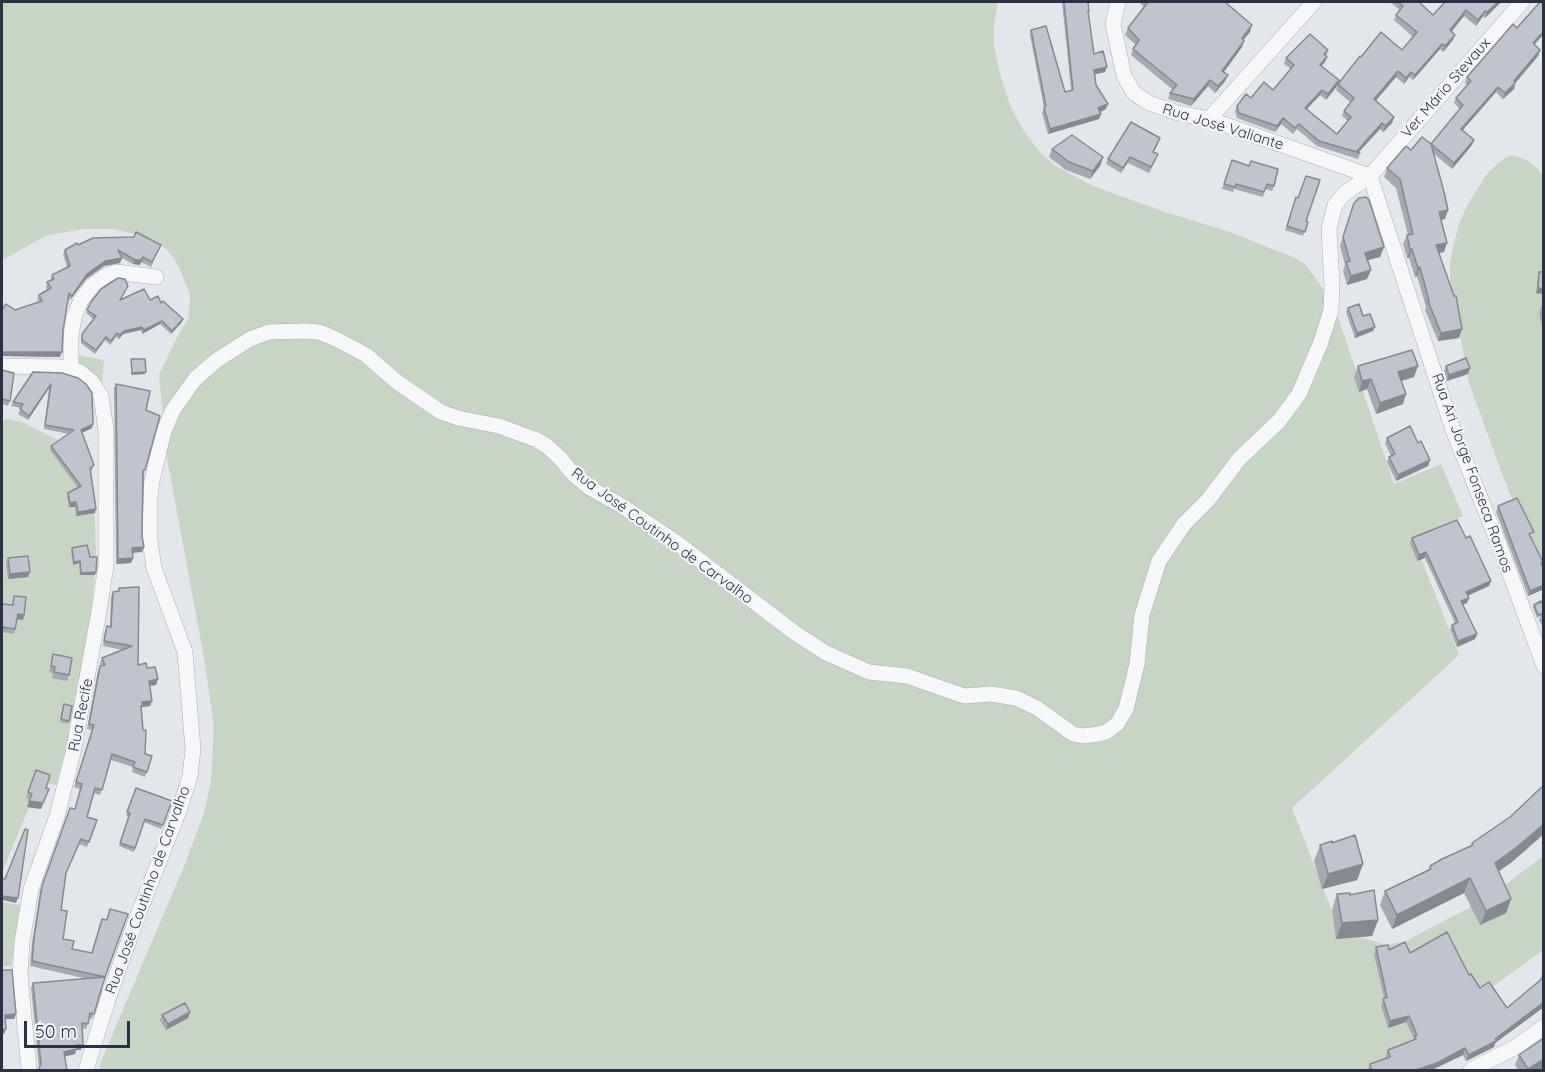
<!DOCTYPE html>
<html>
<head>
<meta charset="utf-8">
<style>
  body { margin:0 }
  #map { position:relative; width:1545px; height:1072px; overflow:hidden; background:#e3e6eb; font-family:Quicksand,sans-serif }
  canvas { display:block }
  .frame { position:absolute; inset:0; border:3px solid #2b3144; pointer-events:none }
  .scale { position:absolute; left:24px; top:1021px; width:106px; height:27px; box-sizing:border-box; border:3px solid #2b3144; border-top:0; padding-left:8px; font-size:18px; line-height:21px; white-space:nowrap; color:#2b3144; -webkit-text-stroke:4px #f3f5f8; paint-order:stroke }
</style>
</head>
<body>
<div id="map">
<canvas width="1545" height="1072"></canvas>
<div class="frame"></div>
<div class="scale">50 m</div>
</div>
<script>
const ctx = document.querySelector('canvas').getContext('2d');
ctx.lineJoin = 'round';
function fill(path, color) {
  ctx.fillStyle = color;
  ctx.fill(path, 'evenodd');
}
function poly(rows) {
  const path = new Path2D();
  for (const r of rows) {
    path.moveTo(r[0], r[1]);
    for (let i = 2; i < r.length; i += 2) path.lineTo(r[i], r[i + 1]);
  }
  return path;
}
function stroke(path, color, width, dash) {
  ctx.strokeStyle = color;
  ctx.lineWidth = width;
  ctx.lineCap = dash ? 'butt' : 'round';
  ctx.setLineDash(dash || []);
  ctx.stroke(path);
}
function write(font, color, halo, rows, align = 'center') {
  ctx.font = font + ' Quicksand,sans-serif';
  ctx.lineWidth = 4.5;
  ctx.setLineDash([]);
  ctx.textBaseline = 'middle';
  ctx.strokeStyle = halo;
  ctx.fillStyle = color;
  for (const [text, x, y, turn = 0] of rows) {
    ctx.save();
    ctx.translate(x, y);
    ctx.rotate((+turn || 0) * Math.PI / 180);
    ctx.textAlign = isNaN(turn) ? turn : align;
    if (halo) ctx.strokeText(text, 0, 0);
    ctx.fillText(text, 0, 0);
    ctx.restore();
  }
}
fill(poly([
  [2,2,998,2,994,25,994,48,1001,77,1011,108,1024,131,1039,151,1054,165,1093,186,1165,212,1227,231,1295,258,1306,265,1327,295,1339,320,1394,484,1441,464,1463,516,1413,538,1459,655,1292,808,1340,932,1387,945,1406,941,1488,898,1543,856,1543,950,1378,1070,99,1070,102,1059,185,864,204,813,211,781,214,726,204,658,167,458,159,375,177,337,189,318,190,294,178,265,170,253,160,244,146,237,113,229,85,229,48,235,2,260],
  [1509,156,1515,156,1527,160,1539,170,1543,176,1543,572,1504,479,1469,383,1450,281,1450,263,1453,247,1459,224,1467,206,1486,175,1498,163],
  [71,354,104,360,101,396,86,376],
  [8,419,22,422,69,446,88,466,94,490,96,559,92,608,72,727,56,785,40,781,2,872,2,421],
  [2,902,21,905,11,966,2,966]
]), '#c7d5c4');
const minor = poly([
  [1118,2,1113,24,1124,76,1134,93,1149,103,1178,113,1209,119,1370,176],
  [1209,119,1314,2],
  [1370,176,1453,430,1500,547,1544,666],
  [2,366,62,367,80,372,92,382,101,396,106,430,106,566,98,617,73,753,57,816,31,889,22,942,20,975,29,1070],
  [71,368,71,336,74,317,81,300,93,285,107,275,116,272,156,277],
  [86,1070,109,996,138,915,180,808,190,776,193,749,185,652,154,568,150,541,150,498,152,481,164,431,173,410,195,379,217,360,250,339,269,332,305,331,319,332,336,339,366,355,397,382,441,412,458,418,499,426,537,440,547,446,560,458,574,475,590,488,622,506,677,543,795,633,826,653,869,672,907,676,964,696,991,694,1016,698,1037,708,1073,734,1083,736,1099,734,1106,732,1117,724,1126,709,1137,664,1142,615,1159,561,1184,524,1208,500,1239,459,1279,421,1299,394,1321,342,1331,310,1332,286,1329,229,1335,205,1345,193,1370,176,1522,2],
  [1471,1070,1514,1048,1544,1027]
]);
stroke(minor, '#acb0b9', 16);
stroke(minor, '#f6f7f9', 15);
fill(poly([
  [1062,2,1088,2,1088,15,1094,54,1105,72,1095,74,1096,85,1106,109,1100,112,1099,119,1048,134,1042,113,1044,108,1030,35,1031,30,1065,92,1071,90],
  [1139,2,1225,2,1250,32,1243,40,1242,47,1224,72,1228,75,1225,81,1215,93,1208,86,1191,106,1168,99,1170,93,1173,90,1131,55,1133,49,1136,45,1125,35,1128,28,1144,7],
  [1390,2,1419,2,1433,15,1445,2,1501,2,1485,18,1483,16,1476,26,1464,16,1451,32,1453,40,1443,52,1440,49,1413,80,1409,77,1404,84,1396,77,1375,101,1394,117,1392,123,1383,132,1380,129,1358,152,1360,153,1358,159,1317,146,1297,129,1293,134,1281,124,1275,132,1237,118,1235,111,1237,106,1251,98,1273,90,1291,69,1284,64,1286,58,1328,50,1325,62,1321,66,1339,80,1337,86,1326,100,1320,95,1307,109,1337,134,1348,121,1342,116,1344,111,1351,103,1336,90,1338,84,1361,57,1402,50,1413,37,1394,20,1396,15,1400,10],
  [1544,5,1544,34,1534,44,1540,50,1538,56,1515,83,1514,89,1503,99,1496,92,1463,130,1474,140,1472,145,1452,169,1433,153,1448,210,1445,219,1441,220,1444,252,1439,253,1459,338,1438,341,1425,310,1426,307,1417,276,1415,277,1409,258,1407,258,1403,244,1407,235,1408,235,1396,188,1384,177,1387,168,1411,150,1431,144,1460,109,1454,103,1456,98,1467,85,1465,83,1467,77,1517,28],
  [1158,144,1154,152,1156,160,1149,173,1128,163,1121,173,1106,164,1108,159],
  [1052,149,1103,157,1100,166,1090,179,1066,170,1049,157],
  [1232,160,1249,166,1274,186,1272,191,1265,189,1263,197,1234,189,1233,192,1222,189],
  [1296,197,1298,198,1306,221,1308,222,1303,236,1285,230],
  [1354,203,1384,247,1380,257,1367,260,1367,279,1347,285,1343,271,1345,265,1340,246],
  [78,245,161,245,151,267,141,262,140,265,133,264,122,258,120,263,104,266,86,279,70,300,68,299,63,330,60,357,2,356,2,310,15,310,39,303,37,299,39,295,47,290,46,287,47,282,50,281,52,275,67,267,63,254,65,250],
  [1539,272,1544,294,1536,293,1538,277],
  [128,286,121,299,150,300,161,303,182,322,171,334,160,324,142,334,141,330,123,334,119,339,116,337,110,345,105,340,95,354,81,343,81,337,82,334,93,319,86,313,91,302],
  [1542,304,1544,304,1544,334,1539,314],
  [1348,308,1363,316,1373,331,1355,338,1346,312],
  [1358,366,1414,377,1401,381,1403,404,1376,414,1367,389,1359,392,1354,377],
  [1446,366,1468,374,1447,381,1444,371],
  [2,370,10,401,8,406,2,404],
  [62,373,92,428,82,433,94,465,92,470,90,471,95,513,76,516,75,507,69,507,67,497,68,493,78,488,50,450,51,446,69,434,44,429,49,388,28,420,18,414,21,408,11,406,13,402],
  [116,384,146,410,142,552,133,552,131,563,116,564,114,388],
  [1387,438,1418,443,1430,460,1428,466,1396,481,1387,462,1389,457,1391,456,1385,443],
  [1498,506,1532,537,1531,538,1543,562,1542,565,1544,568,1544,589,1528,596,1496,512],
  [1412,538,1466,538,1491,581,1489,586,1468,596,1469,598,1467,603,1462,605,1475,639,1457,647,1450,630,1452,625,1455,623,1425,558,1417,561,1410,543],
  [72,548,90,557,95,575,80,575,79,563,73,565,71,551],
  [8,558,28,577,8,579,6,563],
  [119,588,138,665,147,668,158,679,156,685,149,686,152,701,150,706,142,707,141,710,145,754,152,756,145,777,132,772,133,767,111,760,100,795,94,793,87,817,97,820,87,847,79,844,66,874,61,910,63,939,72,949,92,953,106,920,110,909,105,977,92,1019,89,1018,86,1029,82,1028,81,1050,76,1050,75,1054,65,1056,39,1069,31,988,33,983,88,979,30,966,32,943,40,891,70,808,75,809,80,789,74,787,92,730,87,729,98,671,100,666,101,666,100,663,102,658,123,650,103,646,105,631,107,626,110,626,111,597,113,592,118,591],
  [14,596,24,615,23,620,17,619,14,634,2,632,2,604,12,605],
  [1534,605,1544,607,1544,629,1539,620,1541,616,1537,618,1533,607],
  [53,654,69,675,67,681,52,678,53,673,49,672],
  [63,707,69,721,68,724,60,722],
  [36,770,46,788,41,809,27,807,30,799,26,798],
  [136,788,172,801,161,829,144,822,134,852,119,846,129,817,126,816],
  [1332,843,1363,864,1357,880,1322,889,1314,861,1320,845],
  [1472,843,1512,862,1498,871,1511,899,1506,913,1480,925,1464,893,1392,929,1380,905,1385,891,1428,870,1430,866,1471,846],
  [1337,894,1350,895,1378,920,1372,936,1336,939,1332,910],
  [1376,947,1410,953,1469,975,1480,988,1507,1008,1540,980,1542,974,1544,972,1544,1007,1495,1043,1494,1047,1466,1061,1463,1055,1429,1071,1367,1071,1370,1064,1386,1058,1385,1057,1388,1050,1413,1040,1414,1039,1406,1022,1388,1028,1381,1005,1384,998,1374,954],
  [190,1012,188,1018,166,1030,160,1020,162,1015],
  [1519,1055,1544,1067,1538,1071,1519,1071,1515,1065]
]), '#a5a9b1');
fill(poly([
  [1498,2,1501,2,1485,18,1487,12],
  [1466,10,1464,16,1448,36,1450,30],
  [1485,11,1483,16,1476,26,1478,20],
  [1252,25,1250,32,1239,45,1242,38],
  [1544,31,1544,34,1531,48,1533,43],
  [1455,35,1453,40,1443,52,1445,46],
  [1244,41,1242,47,1220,77,1222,71],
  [1442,44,1440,49,1413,80,1415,75],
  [1540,50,1538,56,1513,86,1515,83,1514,89,1503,99,1505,93,1514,81],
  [1327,57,1325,62,1318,70,1320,65],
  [1107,67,1105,72,1092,75,1094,70],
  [1398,71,1396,77,1372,105,1374,99],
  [1411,72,1409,77,1404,84,1406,78],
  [1228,75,1225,81,1215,93,1218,86],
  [1210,80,1208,86,1191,106,1194,99],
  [1339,80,1337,86,1326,100,1328,94],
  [1498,87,1496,92,1459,134,1461,129],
  [1322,90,1320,95,1303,113,1305,108],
  [1108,104,1106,109,1096,114,1098,108],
  [1101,114,1099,119,1048,134,1050,129],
  [1394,117,1392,123,1383,132,1385,126],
  [1283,118,1281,124,1275,132,1277,126],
  [1382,123,1380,129,1358,153,1357,151],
  [1474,140,1472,145,1452,169,1454,163],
  [1103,157,1100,166,1090,179,1093,171],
  [1448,210,1445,219,1435,221,1439,212],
  [1447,243,1444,252,1433,254,1436,245],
  [1384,247,1380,257,1361,262,1365,253],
  [1412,249,1409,258,1407,258,1410,250],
  [143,257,140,265,133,264,135,260],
  [122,258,120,263,104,266,86,279,70,300,72,296,87,274,105,261],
  [1420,267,1417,276,1415,277,1418,268],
  [1371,270,1367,279,1347,285,1351,276],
  [1538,288,1544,289,1544,294,1536,293],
  [183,319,182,322,171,334,172,331],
  [162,321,160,324,142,334,144,330],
  [142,327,141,330,123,334,119,339,120,335,124,331],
  [1375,327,1373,331,1355,338,1357,333],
  [1462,329,1459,338,1438,341,1441,333],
  [2,352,62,352,60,357,2,356],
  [1418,366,1414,377,1394,383,1398,372],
  [1470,368,1468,374,1447,381,1449,375],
  [146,372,145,374,131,375,132,373],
  [1371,379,1367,389,1359,392,1362,381],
  [51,384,49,388,28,420,29,416],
  [1406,394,1403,404,1376,414,1380,403],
  [93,424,92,428,79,434,81,430],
  [1430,460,1428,466,1396,481,1398,475],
  [76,502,75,507,69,507,70,503],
  [96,509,95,513,76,516,78,512],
  [144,547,142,552,131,553,132,548],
  [1426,552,1425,558,1417,561,1419,555],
  [133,558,131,563,116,564,118,559],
  [80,561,79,563,73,565,74,562],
  [30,572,28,577,8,579,10,574],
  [96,572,95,575,80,575,81,573],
  [1491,581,1489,586,1464,597,1466,592],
  [1544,585,1544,589,1528,596,1530,591],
  [1469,598,1467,603,1459,606,1461,601],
  [18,614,24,615,23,620,16,619],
  [1477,634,1475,639,1457,647,1458,641],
  [158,679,156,685,147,686,149,681],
  [152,701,150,706,142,707,141,710,139,711,142,702],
  [49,789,41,809,27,807,29,801],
  [1544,824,1544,834,1512,862,1489,878,1495,863],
  [1363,864,1357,880,1322,889,1328,874],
  [1470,878,1464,893,1392,929,1397,915],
  [2,896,18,898,16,903,2,900],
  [1511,899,1506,913,1480,925,1486,911],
  [1378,920,1372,936,1336,939,1342,923],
  [1544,1002,1544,1007,1495,1043,1494,1047,1466,1061,1469,1055,1495,1039],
  [190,1012,188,1018,166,1030,168,1024],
  [16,1014,14,1019,4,1019,5,1015],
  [1409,1016,1406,1022,1388,1028,1390,1021],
  [6,1029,4,1034,2,1034,2,1030],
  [77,1045,83,1045,81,1050,76,1050,75,1054,63,1057,64,1052],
  [1465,1048,1463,1055,1434,1069,1429,1071,1413,1071],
  [1544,1059,1544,1067,1538,1071,1527,1071,1528,1069]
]), '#868990');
const building = poly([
  [1064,2,1088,2,1089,11,1088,11,1094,54,1103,51,1107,67,1094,70,1096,85,1108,104,1098,108,1101,114,1050,129,1044,108,1046,106,1031,30,1046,26,1065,92,1073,90,1064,2],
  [1148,2,1225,2,1252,25,1242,38,1244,41,1222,71,1228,75,1218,86,1210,80,1194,99,1170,93,1177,85,1133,49,1139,40,1128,28,1148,2],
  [1398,2,1419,2,1433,15,1445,2,1498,2,1487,12,1485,11,1478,20,1466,10,1450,30,1455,35,1445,46,1442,44,1415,75,1411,72,1406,78,1398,71,1374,99,1394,117,1385,126,1382,123,1357,151,1360,153,1319,141,1299,124,1295,128,1283,118,1277,126,1239,113,1237,106,1246,94,1251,98,1264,82,1273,90,1294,65,1286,58,1310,34,1328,50,1324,54,1327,57,1320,65,1339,80,1328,94,1322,90,1305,108,1337,134,1351,117,1344,111,1354,98,1338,84,1360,56,1361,57,1381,32,1402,50,1417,32,1396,15,1403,6,1398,2],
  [1540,2,1544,5,1544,31,1533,43,1540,50,1514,81,1515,83,1505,93,1498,87,1461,129,1474,140,1454,163,1431,144,1463,105,1456,98,1471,81,1467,77,1513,24,1517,28,1540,2],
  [1131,122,1160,138,1153,152,1158,154,1151,167,1130,157,1123,168,1108,159,1131,122],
  [1072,135,1103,157,1093,171,1069,162,1052,149,1072,135],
  [1422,137,1431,144,1444,192,1448,210,1439,212,1447,243,1436,245,1454,296,1456,296,1462,329,1441,333,1428,301,1429,301,1420,267,1418,268,1412,249,1410,250,1407,235,1413,234,1400,179,1387,168,1406,146,1411,150,1422,137],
  [1232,160,1249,166,1251,161,1278,169,1274,186,1267,184,1264,192,1236,184,1235,187,1224,184,1232,160],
  [1306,176,1320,180,1306,221,1308,222,1305,232,1287,226,1296,197,1298,198,1306,176],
  [1366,197,1369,200,1384,247,1365,253,1371,270,1351,276,1346,262,1350,261,1343,237,1354,203,1359,198,1366,197],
  [136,232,161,245,152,262,143,257,141,260,135,260,118,250,122,258,105,261,87,274,72,296,69,293,63,330,62,352,2,352,2,310,6,304,15,310,42,301,39,295,51,288,47,282,54,279,52,275,70,266,65,250,77,243,78,245,93,238,134,237,136,232],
  [1539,272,1544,272,1544,289,1538,288,1539,272],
  [118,278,125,279,128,286,120,300,144,289,150,300,158,296,161,303,163,301,183,319,172,331,162,321,144,330,142,327,124,331,120,335,117,333,111,341,106,337,96,350,82,340,82,334,96,316,87,310,91,302,101,289,118,278],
  [1359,304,1363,316,1370,314,1375,327,1357,333,1348,308,1359,304],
  [1412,350,1418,366,1398,372,1406,394,1380,403,1371,379,1362,381,1358,366,1412,350],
  [1466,358,1470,368,1449,375,1446,366,1466,358],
  [131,359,145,359,146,372,132,373,131,359],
  [2,370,14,373,10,401,2,399,2,370],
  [33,372,62,373,78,378,86,384,92,393,93,424,81,430,94,465,90,468,96,509,78,512,76,502,70,503,68,493,81,486,51,446,74,430,45,425,51,384,29,416,20,409,23,404,13,402,33,372],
  [116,384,150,391,146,410,160,416,145,470,143,470,142,536,144,547,132,548,133,558,118,559,116,384],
  [1410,426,1418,443,1421,441,1430,460,1398,475,1389,457,1395,454,1387,438,1410,426],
  [1517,498,1534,532,1529,534,1543,562,1541,563,1544,568,1544,585,1530,591,1498,506,1517,498],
  [1457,520,1466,538,1470,536,1491,581,1466,592,1469,598,1461,601,1477,634,1458,641,1452,625,1458,622,1426,552,1419,555,1412,538,1457,520],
  [87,545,90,557,97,557,96,572,81,573,80,561,74,562,72,548,87,545],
  [28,556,30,572,10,574,8,558,28,556],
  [139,587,138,665,146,663,147,668,155,667,158,679,149,681,152,701,142,702,143,705,141,706,143,730,146,730,145,754,152,756,147,772,133,767,135,762,112,754,102,790,95,788,87,817,97,820,89,842,81,839,66,873,61,910,67,911,63,939,74,941,72,949,92,953,102,919,107,920,110,909,128,914,105,977,32,961,34,938,42,886,70,808,75,809,82,784,76,782,94,725,89,724,100,666,105,665,102,658,132,646,104,641,107,626,111,627,113,592,119,591,119,588,139,587],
  [14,596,26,597,24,615,18,614,15,629,2,627,2,604,13,605,14,596],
  [1541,601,1544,607,1544,613,1538,615,1534,605,1541,601],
  [53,654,72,658,69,675,54,672,55,667,51,666,53,654],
  [64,704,72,706,69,721,61,719,64,704],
  [36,770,50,775,46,788,49,789,43,803,29,801,32,794,28,792,36,770],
  [1544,785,1544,824,1517,847,1495,863,1511,899,1486,911,1470,878,1397,915,1385,891,1431,869,1430,866,1442,859,1473,845,1472,843,1510,817,1544,785],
  [136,788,172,801,163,825,145,819,135,848,120,843,130,813,127,812,136,788],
  [25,829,28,830,18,898,2,896,2,879,5,879,25,829],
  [1355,835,1363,864,1328,874,1320,845,1332,841,1332,843,1355,835],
  [1374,890,1378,920,1342,923,1337,894,1350,893,1350,895,1374,890],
  [1447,932,1469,975,1471,974,1480,988,1489,982,1507,1008,1544,977,1544,1002,1495,1039,1496,1041,1469,1055,1465,1048,1437,1063,1413,1071,1372,1071,1370,1064,1390,1057,1388,1050,1416,1039,1415,1036,1417,1035,1409,1016,1390,1021,1383,999,1387,997,1376,947,1388,945,1389,950,1405,942,1410,953,1447,932],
  [2,970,12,970,16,1014,5,1015,6,1029,2,1030,2,970],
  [105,977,94,1014,90,1013,88,1024,82,1023,83,1045,77,1045,77,1049,64,1052,67,1071,38,1071,41,1064,33,983,105,977],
  [185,1003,190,1012,168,1024,162,1015,185,1003],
  [1544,1038,1544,1059,1528,1069,1519,1055,1544,1038]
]);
fill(building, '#c0c4ce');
stroke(building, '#868990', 1.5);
write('15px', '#2b3144', '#f3f5f8', [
  ["Ver. Mário Stevaux",1446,88,-49],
  ["Rua José Valiante",1223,127,17],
  ["Rua Ari Jorge Fonseca Ramos",1472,473,70],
  ["Rua José Coutinho de Carvalho",662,536,36],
  ["Rua Recife",81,715,-79],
  ["Rua José Coutinho de Carvalho",148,890,-70]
]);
</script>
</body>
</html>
